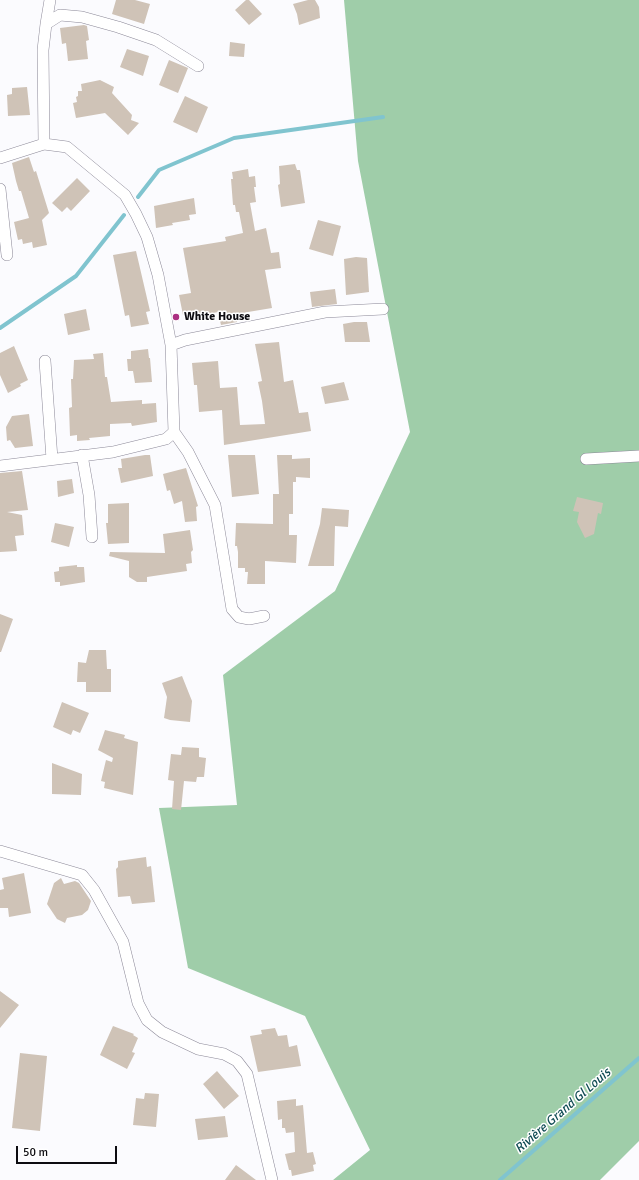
<!DOCTYPE html>
<html>
<head>
<meta charset="utf-8">
<style>
  body { margin:0 }
  #map { position:relative; width:639px; height:1180px; overflow:hidden; background:#fbfbfe; font-family:Signika,sans-serif }
  canvas { display:block }
  .scale { position:absolute; left:16px; top:1146px; width:101px; height:18px; box-sizing:border-box; border:2px solid #0d0c11; border-top:0; padding-left:5px; font-size:12px; line-height:14px; white-space:nowrap; color:#0d0c11; -webkit-text-stroke:3px #fff; paint-order:stroke }
</style>
</head>
<body>
<div id="map">
<canvas width="639" height="1180"></canvas>
<div class="scale">50 m</div>
</div>
<script>
const ctx = document.querySelector('canvas').getContext('2d');
ctx.lineJoin = 'round';
function fill(path, color) {
  ctx.fillStyle = color;
  ctx.fill(path, 'evenodd');
}
function poly(rows) {
  const path = new Path2D();
  for (const r of rows) {
    path.moveTo(r[0], r[1]);
    for (let i = 2; i < r.length; i += 2) path.lineTo(r[i], r[i + 1]);
  }
  return path;
}
function stroke(path, color, width, dash) {
  ctx.strokeStyle = color;
  ctx.lineWidth = width;
  ctx.lineCap = dash ? 'butt' : 'round';
  ctx.setLineDash(dash || []);
  ctx.stroke(path);
}
function write(font, color, halo, rows, align = 'center') {
  ctx.font = font + ' Signika,sans-serif';
  ctx.lineWidth = 3;
  ctx.setLineDash([]);
  ctx.textBaseline = 'middle';
  ctx.strokeStyle = halo;
  ctx.fillStyle = color;
  for (const [text, x, y, turn = 0] of rows) {
    ctx.save();
    ctx.translate(x, y);
    ctx.rotate((+turn || 0) * Math.PI / 180);
    ctx.textAlign = isNaN(turn) ? turn : align;
    if (halo) ctx.strokeText(text, 0, 0);
    ctx.fillText(text, 0, 0);
    ctx.restore();
  }
}
fill(poly([
  [344,0,639,0,639,1141,600,1180,333,1180,370,1150,305,1016,188,968,159,808,237,805,223,675,335,591,410,432,358,161]
]), '#9fcda9');
stroke(poly([
  [138,197,159,170,234,138,383,117],
  [0,328,76,276,124,215],
  [500,1180,639,1058]
]), '#80c4cf', 4);
fill(poly([
  [116,0,135,0,150,4,144,24,112,14],
  [246,0,249,0,262,14,249,25,235,10],
  [308,0,315,0,319,7,320,18,299,25,297,14,293,4],
  [84,25,87,26,89,40,86,41,88,59,68,61,66,43,62,44,60,28],
  [230,42,245,44,244,57,229,56],
  [127,49,149,56,143,76,120,67],
  [169,60,188,68,178,93,159,85],
  [100,80,114,87,112,93,132,115,131,120,139,123,128,135,105,113,76,118,73,103,77,102,76,97,78,96,78,91,82,91,81,84],
  [27,87,30,115,8,116,7,95,12,94,12,88],
  [185,96,208,107,197,133,173,122],
  [29,157,34,172,36,171,49,213,42,220,47,245,33,248,32,242,23,244,22,239,18,240,14,222,29,218,21,191,19,191,16,181,12,163],
  [295,164,297,170,300,170,305,203,281,207,278,185,280,184,279,166],
  [248,169,249,177,255,176,256,187,254,187,256,202,250,203,255,231,266,228,271,253,279,252,281,268,265,270,272,308,236,314,237,322,221,325,218,312,193,317,193,313,183,315,179,295,191,293,183,248,226,241,225,237,243,233,239,212,236,212,235,205,233,205,231,179,233,179,232,172],
  [77,178,90,191,71,211,67,207,62,212,52,203],
  [194,198,196,214,189,215,190,220,172,223,173,225,156,228,154,206],
  [318,220,341,226,333,256,309,249],
  [136,251,150,311,146,312,149,324,131,327,129,315,125,316,113,255],
  [356,257,367,258,369,292,346,295,344,259],
  [335,289,337,304,312,307,310,292],
  [86,309,90,330,68,335,64,314],
  [354,322,367,322,370,342,345,342,343,324],
  [279,342,284,382,293,380,299,413,308,412,311,431,224,445,222,410,199,412,197,385,194,385,192,363,218,361,220,388,237,387,240,425,265,424,262,401,258,382,262,381,255,344],
  [14,346,28,380,20,384,21,386,8,393,0,375,0,353],
  [148,349,149,358,150,358,152,382,135,383,133,371,128,371,127,359,131,359,131,351],
  [103,353,105,377,107,377,111,402,142,400,142,404,156,403,157,422,132,426,131,423,110,424,110,436,89,438,90,440,77,441,77,435,70,436,69,408,72,407,71,379,73,379,74,360,94,359,93,354],
  [344,382,349,400,325,404,321,387],
  [29,414,33,446,15,448,10,440,7,441,6,427,12,416],
  [145,455,150,455,153,476,121,483,118,468,122,468,121,459],
  [228,455,255,455,259,494,232,497],
  [277,455,292,455,292,459,310,458,310,478,296,477,296,482,293,482,293,514,289,514,289,535,297,535,296,563,265,561,265,584,247,584,248,572,245,572,245,568,238,568,238,552,237,546,235,546,236,523,273,524,273,494,279,494],
  [186,468,198,506,196,507,197,521,185,522,182,501,174,504,170,490,167,491,163,474],
  [22,471,28,510,7,512,22,515,24,535,15,536,17,551,0,552,0,473],
  [72,479,74,493,58,497,57,481],
  [577,497,603,503,601,514,598,513,594,534,585,538,577,522,579,512,573,511],
  [129,503,129,543,108,544,106,523,108,523,108,504],
  [322,508,349,510,348,527,335,526,334,566,308,566,320,524],
  [55,523,74,527,69,547,51,542],
  [190,530,193,550,191,552,192,563,186,564,187,571,147,577,147,582,137,582,129,577,129,561,109,556,110,552,165,553,163,534],
  [77,565,77,567,84,567,85,582,60,586,60,582,55,582,54,572,59,571,59,567],
  [0,614,13,619,1,652,0,652],
  [89,650,106,650,107,669,111,669,111,692,86,692,86,682,77,682,78,662,86,663],
  [182,676,192,701,190,722,170,720,164,718,167,697,162,683],
  [62,702,89,713,80,733,73,730,71,735,53,727],
  [105,730,125,735,124,738,138,742,133,795,104,788,105,782,101,781,106,760,112,762,113,758,98,750],
  [182,747,199,748,199,757,206,758,204,777,197,777,196,782,184,781,181,810,172,809,174,781,168,780,171,754,181,755],
  [52,763,82,774,81,795,52,794],
  [146,857,147,867,151,866,155,902,132,904,130,896,118,897,116,869,118,867,118,861],
  [24,873,31,913,9,917,8,908,0,908,0,890,4,889,2,878],
  [61,878,64,884,75,881,79,883,91,901,88,910,82,915,67,918,65,923,57,919,47,904,54,883],
  [0,991,19,1005,0,1028],
  [113,1026,134,1034,133,1035,138,1038,132,1052,135,1053,127,1069,100,1055],
  [275,1028,278,1036,287,1035,289,1047,297,1045,301,1066,258,1072,250,1036,262,1034,261,1030],
  [20,1053,47,1056,40,1131,12,1128],
  [217,1071,239,1096,224,1109,203,1084],
  [145,1093,159,1094,156,1127,133,1125,136,1098,144,1099],
  [296,1099,296,1106,303,1105,307,1153,313,1152,316,1164,313,1165,314,1171,292,1176,291,1170,289,1170,285,1154,295,1152,294,1132,286,1133,285,1128,282,1128,282,1119,278,1120,277,1101],
  [225,1116,228,1137,198,1140,195,1119],
  [236,1165,256,1180,225,1180]
]), '#cfc3b7');
const street = poly([
  [46,24,50,0],
  [44,144,43,50,46,24,60,15,82,17,118,27,156,40,198,66],
  [0,158,44,144,67,147,125,195,136,214,147,237,158,275,171,345,174,432,188,452,215,505,232,609,239,617,249,619,264,616],
  [0,189,7,255],
  [171,345,185,340,325,312,383,309],
  [45,361,52,459],
  [82,455,89,495,92,537],
  [586,459,639,456],
  [0,466,113,452,166,439,174,432],
  [0,851,82,875,94,890,123,942,138,1003,147,1020,162,1032,198,1049,224,1054,237,1061,247,1074,272,1180]
]);
stroke(street, '#8c8998', 12);
stroke(street, '#fff', 11);
for (const [x, y, r, color] of [
  [176,317,4,"#ab2f81"]
]) {
  const dot = new Path2D();
  dot.arc(x, y, r, 0, 2 * Math.PI);
  ctx.fillStyle = color;
  ctx.fill(dot);
  stroke(dot, '#fff', 1.5);
}
write('bold 12px', '#0d0c11', '#fff', [
  ["White House",184,317]
], 'left');
write('italic 13px', '#104c54', '#fff', [
  ["Rivière Grand Gl Louis",563,1111,-41]
]);
</script>
</body>
</html>
